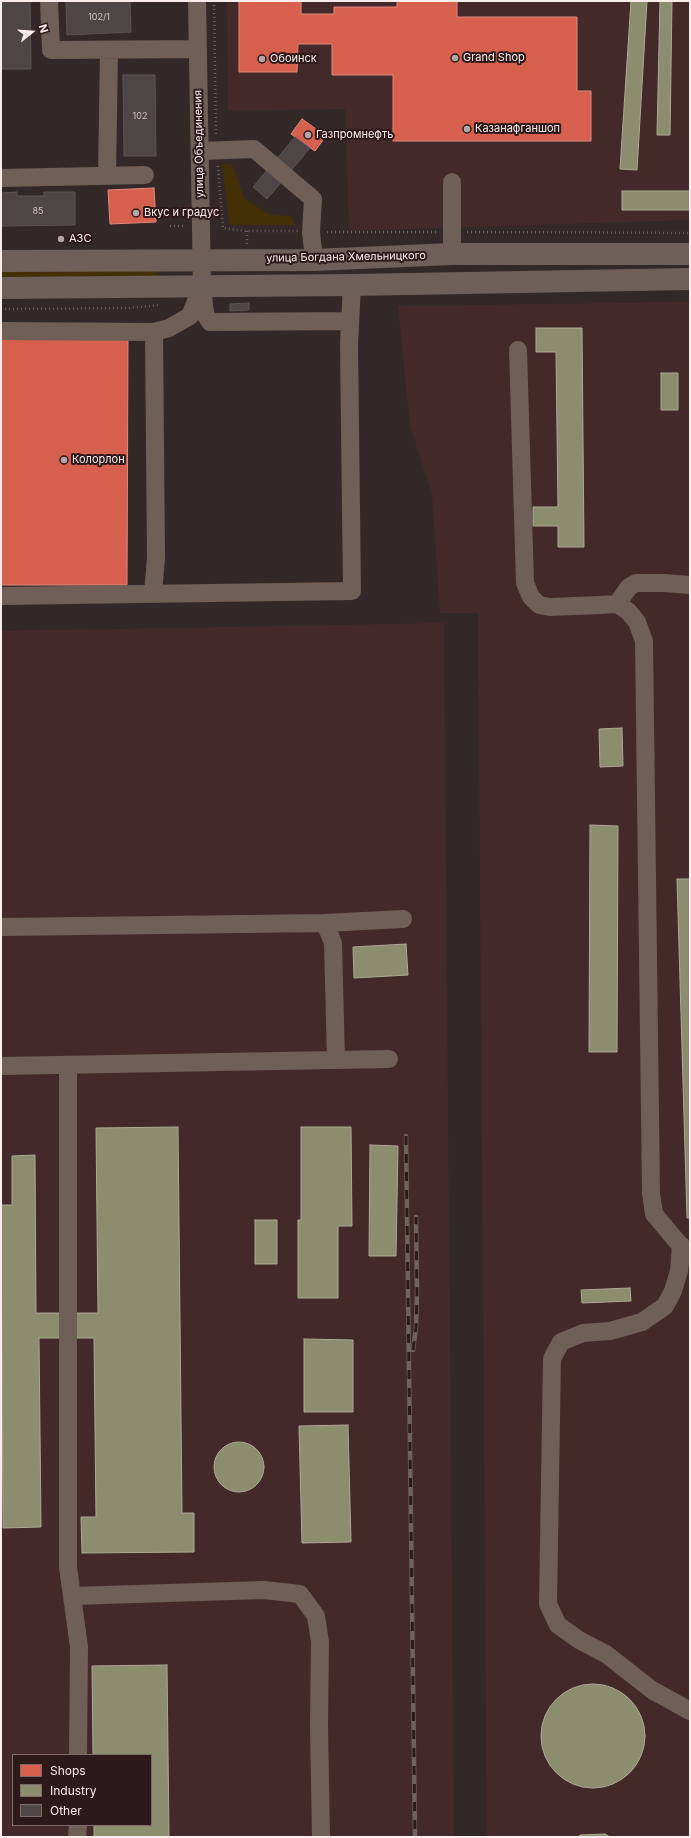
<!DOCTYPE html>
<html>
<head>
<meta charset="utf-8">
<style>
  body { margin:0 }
  #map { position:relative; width:691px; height:1838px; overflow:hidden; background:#332828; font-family:Inter,sans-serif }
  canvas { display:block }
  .frame { position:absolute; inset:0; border:2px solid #fbecec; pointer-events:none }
  .legend { position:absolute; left:12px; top:1754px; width:140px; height:72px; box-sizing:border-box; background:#2d191a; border:1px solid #7f6d6e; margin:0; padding:5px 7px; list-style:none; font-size:12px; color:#fbecec }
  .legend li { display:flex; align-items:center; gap:8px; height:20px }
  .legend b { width:20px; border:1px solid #7f6d6e }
  .north { position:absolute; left:12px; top:12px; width:40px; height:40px; -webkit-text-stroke:3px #2d191a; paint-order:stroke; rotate:73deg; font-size:11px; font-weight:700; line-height:16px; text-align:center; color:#fbecec }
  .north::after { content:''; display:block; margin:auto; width:14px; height:18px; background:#fbecec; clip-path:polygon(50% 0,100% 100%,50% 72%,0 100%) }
</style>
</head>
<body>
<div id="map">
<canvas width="691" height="1838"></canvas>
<div class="frame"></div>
<ul class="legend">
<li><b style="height:11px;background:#d6604d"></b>Shops</li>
<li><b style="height:11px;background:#8c8c6e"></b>Industry</li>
<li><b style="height:11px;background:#4e4547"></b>Other</li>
</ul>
<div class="north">N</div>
</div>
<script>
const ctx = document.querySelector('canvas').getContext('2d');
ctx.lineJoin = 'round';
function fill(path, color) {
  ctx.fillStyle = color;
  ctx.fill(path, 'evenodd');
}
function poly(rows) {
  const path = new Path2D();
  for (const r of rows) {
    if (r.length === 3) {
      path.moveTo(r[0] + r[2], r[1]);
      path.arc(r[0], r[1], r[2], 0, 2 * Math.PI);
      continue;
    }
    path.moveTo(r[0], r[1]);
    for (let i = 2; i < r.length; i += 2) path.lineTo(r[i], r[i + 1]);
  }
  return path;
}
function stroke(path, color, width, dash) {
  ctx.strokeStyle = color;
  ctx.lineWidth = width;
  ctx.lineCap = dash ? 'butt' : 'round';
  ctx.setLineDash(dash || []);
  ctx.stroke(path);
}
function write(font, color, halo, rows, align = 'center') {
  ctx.font = font + ' Inter,sans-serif';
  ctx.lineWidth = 4;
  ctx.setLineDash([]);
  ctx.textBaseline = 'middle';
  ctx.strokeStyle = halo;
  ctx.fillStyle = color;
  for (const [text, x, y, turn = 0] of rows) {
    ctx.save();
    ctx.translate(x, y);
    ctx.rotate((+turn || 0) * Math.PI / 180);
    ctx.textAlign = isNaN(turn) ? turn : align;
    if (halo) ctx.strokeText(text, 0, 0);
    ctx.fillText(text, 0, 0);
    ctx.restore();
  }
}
fill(poly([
  [227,1,690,1,690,220,349,231,345,109,228,111],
  [690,302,690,1837,487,1837,478,613,440,613,432,494,410,426,398,306],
  [444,623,454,1837,1,1837,1,631],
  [13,1755,151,1755,151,1825,13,1825]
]), '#43292a');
fill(poly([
  [227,163,233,166,244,198,270,215,290,216,294,220,295,225,230,225,222,165],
  [157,266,157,280,1,281,1,268]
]), '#432f06');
const shops = poly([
  [239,1,301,1,301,14,334,14,334,7,397,7,397,1,457,1,457,17,577,17,577,91,591,91,591,141,393,141,393,75,332,75,332,44,298,44,297,72,239,72,239,1],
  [302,119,326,136,315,151,291,134,302,119],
  [154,188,156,222,110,224,108,190,154,188],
  [1,335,128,335,127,585,1,585,1,335]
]);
fill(shops, '#d6604d');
stroke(shops, '#e18a7d', 1);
const industry = poly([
  [631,1,647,1,637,170,620,169,631,1],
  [660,1,672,1,670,135,657,135,660,1],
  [622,191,690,191,690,210,622,210,622,191],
  [536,328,582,328,584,547,558,547,558,526,533,526,533,507,558,507,556,352,536,352,536,328],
  [661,373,678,373,678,410,661,410,661,373],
  [622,728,623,766,600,767,599,729,622,728],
  [590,825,618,826,617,1052,589,1052,590,825],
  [677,879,690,879,690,1218,687,1218,677,879],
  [406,944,408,975,354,978,353,947,406,944],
  [178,1127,182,1513,194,1513,194,1552,82,1553,81,1517,96,1517,94,1338,39,1338,41,1527,3,1528,1,1205,12,1205,12,1156,35,1155,36,1313,98,1313,96,1128,178,1127],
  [301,1127,351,1127,352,1226,338,1226,338,1298,298,1298,298,1220,301,1220,301,1127],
  [370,1145,398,1146,396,1256,369,1256,370,1145],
  [255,1220,277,1220,277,1264,255,1264,255,1220],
  [630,1288,631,1301,582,1303,581,1290,630,1288],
  [304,1339,353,1340,353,1412,304,1412,304,1339],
  [348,1425,351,1542,302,1543,299,1426,348,1425],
  [239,1467,25],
  [167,1665,169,1837,94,1837,94,1825,151,1825,151,1755,93,1755,92,1666,167,1665],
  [593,1736,52],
  [605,1834,610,1837,578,1837,580,1835,605,1834]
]);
fill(industry, '#8c8c6e');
stroke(industry, '#ada994', 1);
const building = poly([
  [1,1,30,1,31,69,1,69,1,1],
  [66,1,130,1,131,32,67,35,66,1],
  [123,75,155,75,156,156,124,156,123,75],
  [295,137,310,148,267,199,253,187,295,137],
  [17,192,17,196,44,196,44,192,75,192,75,225,1,226,1,193,17,192],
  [249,303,249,310,230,311,230,304,249,303]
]);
fill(building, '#4e4547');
stroke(building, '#5d5456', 1);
stroke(poly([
  [214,1,216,137],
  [218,166,223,228,247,231,298,231],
  [170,226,186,226],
  [247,231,247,245],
  [327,232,438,232],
  [467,232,690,233],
  [1,309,129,308,160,305]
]), '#6b5e5a', 2.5, [1, 3]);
stroke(poly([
  [49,1,51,50,198,49],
  [197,1,202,286,205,314,210,322,350,321],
  [200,151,254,149,313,199,311,232,314,260],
  [107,176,109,50],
  [1,178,145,175],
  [452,254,452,182],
  [1,331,154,332,169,328,190,316,201,289],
  [518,350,525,583,531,597,539,605,550,607,600,605,617,604,629,587,636,583,664,583,690,585],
  [153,594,156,558,154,332],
  [1,596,352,591,349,345,352,285],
  [617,604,628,611,637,622,644,641,651,1193,654,1214,690,1257],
  [325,923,403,919],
  [1,927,325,923,333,943,336,1060],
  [68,1065,68,1567,79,1647,78,1755],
  [1,1066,389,1059],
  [681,1245,679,1271,673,1291,665,1306,642,1322,610,1331,583,1333,561,1342,552,1359,548,1604,558,1625,579,1640,606,1654,652,1690,690,1711],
  [72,1596,264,1590,300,1594,316,1616,320,1642,319,1726,321,1837],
  [77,1837,78,1825]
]), '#705f57', 18);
stroke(poly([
  [1,261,314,260,452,254,690,254],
  [1,288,352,285,690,279]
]), '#6e5f5b', 22);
const rail = poly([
  [406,1136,415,1837],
  [413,1350,416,1328,417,1294,416,1217]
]);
stroke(rail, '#6e625e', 4.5);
stroke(rail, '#2d191a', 3, [9]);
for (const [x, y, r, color] of [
  [455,58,4,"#b5a7a7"],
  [262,59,4,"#b5a7a7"],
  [467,129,4,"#b5a7a7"],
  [308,135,4,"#b5a7a7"],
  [136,213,4,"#b5a7a7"],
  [61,239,4,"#b5a7a7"],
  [64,460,4,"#b5a7a7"]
]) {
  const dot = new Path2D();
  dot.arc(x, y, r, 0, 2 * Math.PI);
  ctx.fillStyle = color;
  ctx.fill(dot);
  stroke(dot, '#2d191a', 1.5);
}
write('9px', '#d0c2c3', null, [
  ["102/1",99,17],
  ["102",140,116],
  ["85",38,211]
]);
write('11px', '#fbecec', '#2d191a', [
  ["Grand Shop",463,58],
  ["Обоинск",270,59],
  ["Казанафганшоп",475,129],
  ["Газпромнефть",316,135],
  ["Вкус и градус",144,213],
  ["АЗС",69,239],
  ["Колорлон",72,460]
], 'left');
write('11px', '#fbecec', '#2d191a', [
  ["улица Объединения",199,144,-91],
  ["улица Богдана Хмельницкого",346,257,-1]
]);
</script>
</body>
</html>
